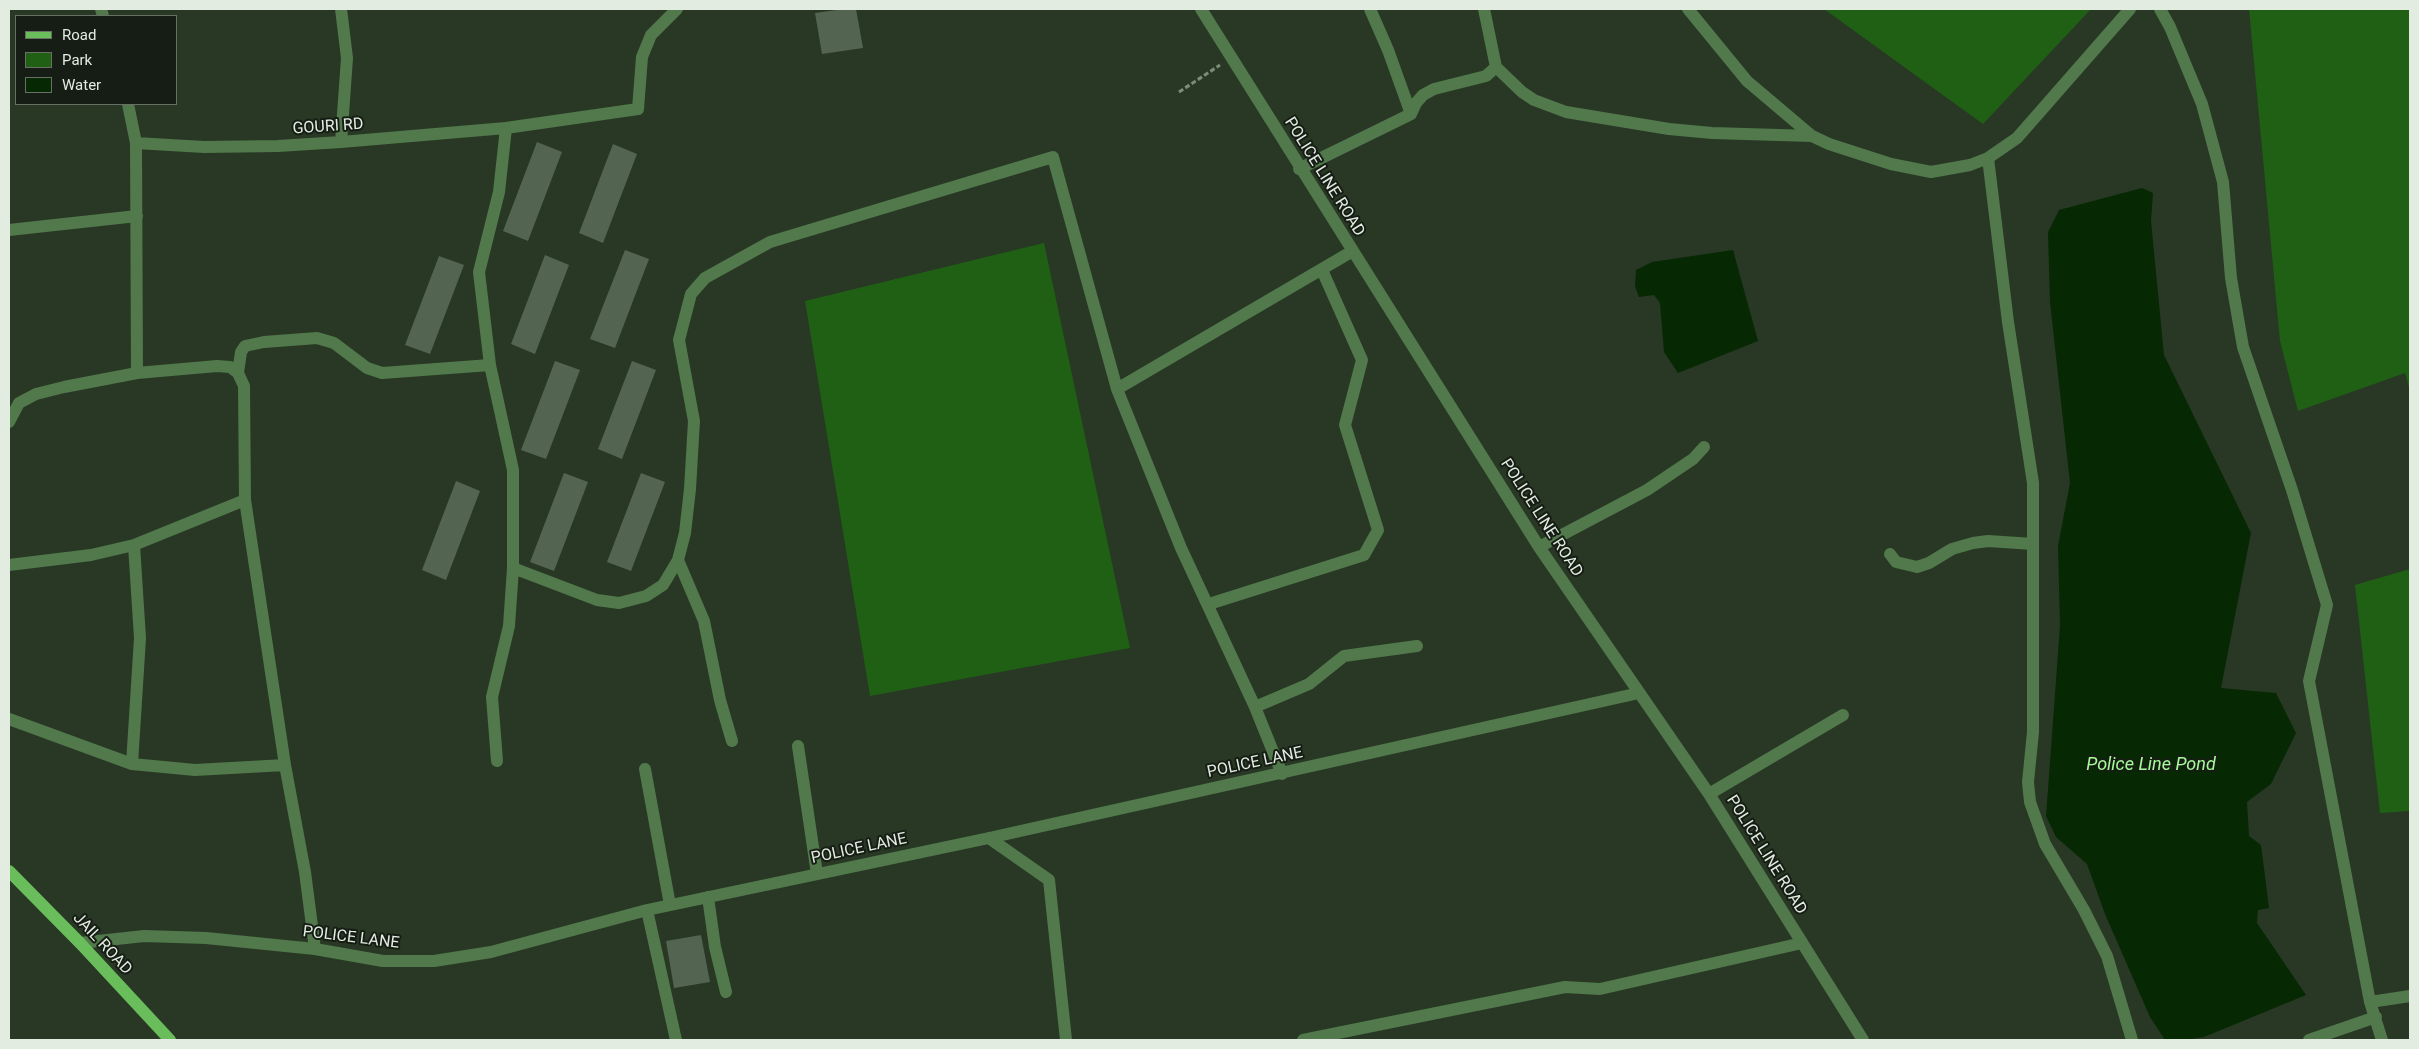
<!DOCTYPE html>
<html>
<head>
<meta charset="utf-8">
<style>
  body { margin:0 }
  #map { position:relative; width:2419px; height:1049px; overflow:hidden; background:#283825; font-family:Roboto,sans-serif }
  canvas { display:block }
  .frame { position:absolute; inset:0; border:10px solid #e2ece0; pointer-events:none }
  .legend { position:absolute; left:15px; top:15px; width:162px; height:90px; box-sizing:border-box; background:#161d14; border:1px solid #687066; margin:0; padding:6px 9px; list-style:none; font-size:15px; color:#e2ece0 }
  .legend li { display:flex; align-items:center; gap:10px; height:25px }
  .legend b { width:25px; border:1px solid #687066 }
</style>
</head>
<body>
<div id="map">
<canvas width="2419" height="1049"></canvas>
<div class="frame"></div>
<ul class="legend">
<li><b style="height:6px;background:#69be5b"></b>Road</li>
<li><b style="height:14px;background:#206015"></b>Park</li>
<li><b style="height:14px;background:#062802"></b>Water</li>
</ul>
</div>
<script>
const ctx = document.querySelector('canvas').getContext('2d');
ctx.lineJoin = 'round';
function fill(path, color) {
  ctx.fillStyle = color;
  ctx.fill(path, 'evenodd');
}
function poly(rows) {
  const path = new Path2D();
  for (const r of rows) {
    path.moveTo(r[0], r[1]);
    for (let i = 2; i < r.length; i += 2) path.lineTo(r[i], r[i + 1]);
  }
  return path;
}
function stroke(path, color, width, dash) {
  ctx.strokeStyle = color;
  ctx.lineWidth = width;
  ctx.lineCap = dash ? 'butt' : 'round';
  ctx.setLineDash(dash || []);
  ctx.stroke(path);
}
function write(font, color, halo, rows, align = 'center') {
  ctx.font = font + ' Roboto,sans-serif';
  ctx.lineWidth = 4;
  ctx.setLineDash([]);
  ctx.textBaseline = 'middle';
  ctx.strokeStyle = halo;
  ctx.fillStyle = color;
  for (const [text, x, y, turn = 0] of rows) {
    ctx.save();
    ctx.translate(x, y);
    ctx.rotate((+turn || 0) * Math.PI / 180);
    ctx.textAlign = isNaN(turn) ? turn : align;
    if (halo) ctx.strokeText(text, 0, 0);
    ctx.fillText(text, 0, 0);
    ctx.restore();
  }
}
fill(poly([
  [1824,9,2091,9,1983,124],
  [2249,9,2410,9,2410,391,2405,373,2298,411,2280,341],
  [1044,243,1130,648,870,696,805,301],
  [2410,569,2410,811,2380,813,2355,585]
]), '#206015');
fill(poly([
  [2142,188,2153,193,2151,221,2164,355,2251,533,2221,688,2276,693,2296,733,2271,784,2247,802,2249,836,2261,845,2269,908,2258,910,2257,923,2306,995,2204,1037,2185,1040,2165,1040,2150,1017,2105,914,2087,864,2056,837,2046,816,2060,626,2058,546,2070,483,2050,302,2048,232,2059,210],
  [1733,250,1758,341,1678,373,1664,352,1660,303,1654,295,1639,297,1635,286,1636,270,1652,262]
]), '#062802');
fill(poly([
  [844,9,856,9,863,48,822,54,815,13],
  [537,142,562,152,528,241,503,231],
  [613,144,637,154,603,243,579,233],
  [625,250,649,259,615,348,590,339],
  [545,255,569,265,535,354,511,344],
  [439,256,464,265,430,354,405,345],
  [555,361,580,370,546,459,521,450],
  [632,361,656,370,622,459,598,449],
  [564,473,588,482,554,571,530,562],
  [641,473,665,482,631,571,607,562],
  [456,481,480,491,446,580,422,570],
  [701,935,710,982,674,988,666,941]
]), '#536450');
stroke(poly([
  [1179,92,1220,65]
]), '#7e8b7b', 3, [5, 2.5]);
stroke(poly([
  [101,9,103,16],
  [1201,9,1539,547,1709,794,1863,1040],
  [1370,9,1388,50,1411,114],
  [1688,9,1747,81,1812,136,1829,144,1891,164,1931,172,1970,165,1988,158,2017,138,2130,9],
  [2160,9,2170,27,2202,104,2223,182,2231,278,2243,347,2292,490,2327,605,2309,681,2370,1002,2382,1040],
  [1496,67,1522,92,1534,100,1566,112,1669,129,1712,133,1812,136],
  [128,104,136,143],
  [341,142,347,58,341,9],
  [1988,158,2008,322,2033,483,2033,732,2028,782,2030,802,2045,844,2084,910,2107,956,2132,1040],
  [1299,169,1411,114,1416,103,1423,95,1434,89,1486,76,1496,67,1484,9],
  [9,230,137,216],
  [137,373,136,143,204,147,278,146,341,142,506,128,638,109,642,57,651,35,677,9],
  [238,373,241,352,245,346,264,342,317,338,334,343,367,368,382,373,490,365],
  [1117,389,1351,252],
  [9,422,19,403,36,394,64,387,137,373,217,366,230,367,238,373,244,386,245,500,285,765,305,872,315,949],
  [1539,547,1647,490,1693,459,1704,447],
  [1890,554,1896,562,1917,567,1929,563,1952,549,1973,543,1988,541,2033,544],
  [678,560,704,621,720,700,732,741],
  [9,565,91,555,134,545,245,500],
  [513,568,597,600,619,603,646,596,663,585,678,560,685,533,690,489,694,421,679,340,691,294,705,278,770,242,1053,157,1117,389,1181,548,1255,707,1282,774],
  [1209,604,1364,555,1378,530,1345,425,1362,360,1322,270],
  [1255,707,1309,684,1344,656,1417,646],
  [9,719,132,764,195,770,285,765],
  [798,746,817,874],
  [497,761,492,697,509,626,513,568,513,470,490,365,479,272,499,192,506,128],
  [132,764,140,638,134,545],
  [645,769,670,905],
  [1709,794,1843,715],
  [989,838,1049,880,1066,1040],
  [708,897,715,947,726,992],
  [647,910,676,1040],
  [80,943,144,936,206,938,315,949,383,961,434,961,491,952,647,910,989,838,1639,693],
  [2370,1002,2410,996],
  [1303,1040,1565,987,1600,989,1802,943],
  [2309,1040,2376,1017]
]), '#51794b', 12);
stroke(poly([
  [9,871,80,943,170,1040]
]), '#69be5b', 12);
write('16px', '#e2ece0', '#161d14', [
  ["GOURI RD",328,127,-4],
  ["POLICE LINE ROAD",1324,177,58],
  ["POLICE LINE ROAD",1541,518,57],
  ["POLICE LANE",1255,763,-12],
  ["POLICE LANE",859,849,-12],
  ["POLICE LINE ROAD",1766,855,58],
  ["POLICE LANE",351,938,7],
  ["JAIL ROAD",102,944,47]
]);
write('italic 18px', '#a5fb97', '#161d14', [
  ["Police Line Pond",2151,765]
]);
</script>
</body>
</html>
